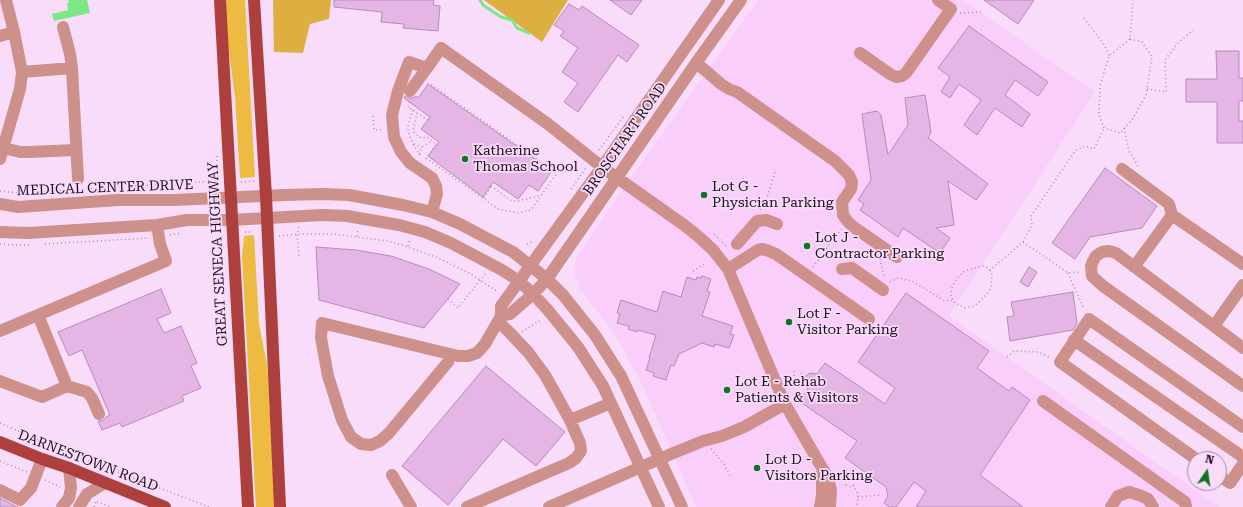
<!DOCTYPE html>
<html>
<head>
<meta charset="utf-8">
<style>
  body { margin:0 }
  #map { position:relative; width:1243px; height:507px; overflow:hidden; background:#f9dcf9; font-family:"Roboto Serif",serif }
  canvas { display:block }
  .north { position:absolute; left:1187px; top:451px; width:40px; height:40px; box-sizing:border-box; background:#f9dcf9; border:1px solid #a28aa2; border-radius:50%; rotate:13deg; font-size:11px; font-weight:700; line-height:16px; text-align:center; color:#1f0f20 }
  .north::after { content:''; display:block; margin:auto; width:14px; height:18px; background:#0e7425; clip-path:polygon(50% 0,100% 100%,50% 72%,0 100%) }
</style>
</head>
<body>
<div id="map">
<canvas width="1243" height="507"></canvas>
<div class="north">N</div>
</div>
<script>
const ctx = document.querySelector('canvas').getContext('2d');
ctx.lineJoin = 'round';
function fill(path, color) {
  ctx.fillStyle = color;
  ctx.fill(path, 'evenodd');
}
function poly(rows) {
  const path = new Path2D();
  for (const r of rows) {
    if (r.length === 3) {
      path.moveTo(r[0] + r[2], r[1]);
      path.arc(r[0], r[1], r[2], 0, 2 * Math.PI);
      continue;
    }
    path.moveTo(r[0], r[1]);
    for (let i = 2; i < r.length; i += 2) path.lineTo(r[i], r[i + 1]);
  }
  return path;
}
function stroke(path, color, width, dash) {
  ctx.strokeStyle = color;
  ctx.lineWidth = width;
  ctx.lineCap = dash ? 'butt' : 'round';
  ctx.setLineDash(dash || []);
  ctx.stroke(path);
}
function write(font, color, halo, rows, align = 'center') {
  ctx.font = font + ' "Roboto Serif",serif';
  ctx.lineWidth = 3.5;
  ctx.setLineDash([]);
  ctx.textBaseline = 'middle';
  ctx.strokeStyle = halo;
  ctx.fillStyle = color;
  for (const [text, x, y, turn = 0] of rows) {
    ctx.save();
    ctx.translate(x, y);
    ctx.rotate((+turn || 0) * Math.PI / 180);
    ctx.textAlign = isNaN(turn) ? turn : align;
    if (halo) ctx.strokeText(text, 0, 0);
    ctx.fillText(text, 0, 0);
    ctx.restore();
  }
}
fill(poly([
  [758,0,963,0,1095,92,949,316,1219,507,696,507,640,380,614,333,580,289,575,276,576,259,622,190]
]), '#f9cefa');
fill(poly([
  [225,0,245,0,255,177,240,178,235,97,228,44],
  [254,235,259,324,267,364,268,376,275,507,256,507,242,256,244,236]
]), '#edbb41');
fill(poly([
  [273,0,331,0,329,19,310,24,303,53,274,52],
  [484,0,568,0,542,42]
]), '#ddaf41');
fill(poly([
  [68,0,87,0,90,13,54,21,52,14,68,10,67,3,69,3]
]), '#7ce885');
stroke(poly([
  [480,0,483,5,501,17,512,20,517,28,529,33]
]), '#7ce885', 3);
const building = poly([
  [334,0,434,0,433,5,440,6,438,31,403,28,404,24,381,22,382,12,334,7,334,0],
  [610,0,642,0,631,15,610,0],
  [984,0,1034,0,1018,24,984,0],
  [569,4,579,10,582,6,639,45,627,62,618,55,578,112,564,102,578,83,562,72,578,48,560,36,564,31,554,25,569,4],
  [969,26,1048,82,1038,96,1015,80,1005,95,1030,114,1022,127,995,108,977,135,964,125,981,100,959,84,950,98,941,92,950,77,938,68,969,26],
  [1216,51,1239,51,1239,78,1243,78,1243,101,1239,101,1239,121,1243,121,1243,143,1217,143,1217,102,1186,102,1186,79,1217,79,1216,51],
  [428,84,552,171,538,191,529,185,518,199,493,182,483,197,428,156,439,142,421,129,430,117,404,98,405,96,409,98,413,98,416,96,418,98,428,84],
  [925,95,931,132,928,138,988,184,976,200,948,181,954,225,936,228,950,238,940,253,903,228,898,237,860,210,864,204,858,200,871,180,862,114,877,111,881,115,888,155,908,125,905,98,925,95],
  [1105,168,1157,206,1142,228,1090,237,1075,259,1052,243,1105,168],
  [316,247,356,250,391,256,429,269,460,284,424,328,319,300,316,247],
  [1029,267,1037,272,1028,287,1020,282,1029,267],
  [702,276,711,279,707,291,710,292,702,316,733,326,730,334,734,335,729,348,715,344,714,347,702,343,679,354,674,366,671,365,666,380,653,376,654,373,646,370,650,358,649,358,656,335,638,330,637,332,628,329,629,326,617,323,620,314,617,313,621,300,657,312,663,291,681,297,687,277,696,280,697,277,701,278,702,276],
  [161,289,171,313,157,319,164,333,181,326,197,363,191,366,201,388,182,396,184,401,122,427,120,423,102,430,98,421,102,421,106,417,110,415,82,350,69,356,58,332,161,289],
  [1073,292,1077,323,1073,330,1010,341,1007,317,1014,316,1011,302,1073,292],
  [906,293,989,351,977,368,1009,391,1012,387,1030,400,980,475,1023,507,916,507,926,491,914,482,896,507,889,507,884,503,888,496,886,487,845,458,857,441,799,401,808,389,804,384,804,380,806,376,810,373,817,374,825,363,885,404,895,388,858,362,906,293],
  [486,366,565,432,536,466,503,439,448,505,402,466,486,366],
  [0,498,17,507,18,507,0,507,0,498]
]);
fill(building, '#e4b5e5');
stroke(building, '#b78bb8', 1);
stroke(poly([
  [960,13,981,12],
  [1084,18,1105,46,1109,56],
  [1130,39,1142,42,1152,57,1146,95,1132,120,1120,133,1104,128,1099,115,1100,86,1109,56,1130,39,1133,0],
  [1147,89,1166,92,1165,60,1178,43,1193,30],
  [410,102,408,107,417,113,413,131,419,137,423,138,427,137,437,145],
  [413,110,408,125,408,131,413,144,421,156],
  [417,113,428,120],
  [373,116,374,130,383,130],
  [1124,128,1129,151,1138,166,1137,167],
  [414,144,422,147],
  [599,150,624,116],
  [419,154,422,147,432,141],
  [217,156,216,181,219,183],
  [426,158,498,209,518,213,531,210,557,173,429,83],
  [426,159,436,144],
  [241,182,255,181],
  [491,186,510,200,513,201,518,201,542,195],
  [83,189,216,181],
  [571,189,586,168],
  [0,191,20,193,75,190],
  [484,198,492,184],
  [760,210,766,201,776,169],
  [299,227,297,234,299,257],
  [245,232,253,232],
  [714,234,726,246],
  [170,235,182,233],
  [279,236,300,234,333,234,388,241,408,247,438,258,469,273,498,292],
  [357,236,358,229],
  [1023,242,1068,273,1081,272],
  [0,244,14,245,29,245],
  [45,244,149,238],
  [527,244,534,241],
  [408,246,410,238],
  [824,252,841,229],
  [880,259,884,277],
  [813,267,819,259],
  [990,270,992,275,991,286,989,292,979,302,974,306,965,308,955,303,953,300,951,295,951,290,954,283,959,276,965,271,975,268,983,266,988,268,990,270,1023,242,1032,225,1031,216,1075,151,1085,146,1094,149,1104,128],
  [693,271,705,264],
  [1068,273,1084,309],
  [890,282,898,278,912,281,945,301,953,300],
  [448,299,458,308,486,273],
  [522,332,541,320],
  [1007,357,1014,351,1038,352,1051,358],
  [801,373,805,376],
  [794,376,794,369],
  [0,423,76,456,209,507],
  [711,449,724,464,730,476],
  [0,461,27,472],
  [850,481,5.5],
  [45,480,60,487],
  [853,485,858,494,858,499,856,507],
  [858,497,881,495],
  [97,502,112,507],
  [94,507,96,501]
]), '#a78fa8', 1.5, [1, 3]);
stroke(poly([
  [63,27,70,54,72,68,78,179],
  [0,36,14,32],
  [860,53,890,74,896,77,902,76,906,73,951,9,938,0],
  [696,63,706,71,721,84,729,89,737,92,835,161,849,175,852,182,851,189,842,202,843,215,848,222,855,228,897,257],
  [427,68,441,48,548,124,602,167,684,225,699,237,713,250,728,269,785,404,828,478,831,490,830,507],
  [22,72,72,68],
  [410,91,427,68,409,62,398,91,392,115,394,137,401,152,410,163,432,178,436,186,437,194,432,212],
  [0,147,20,152,29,152,76,150],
  [0,159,20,89,22,72,14,32,6,0],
  [1122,169,1169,204,1172,215],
  [0,204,18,207,118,200,174,200,285,195,322,194,349,195,403,205,432,212,460,224,513,252,547,279,563,295,595,335,621,376,682,507],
  [0,232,28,233,157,225,187,220,231,220,322,215,347,216,399,225,425,232,451,243,502,270,519,281,533,294,547,309,578,347,603,386,659,507],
  [737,244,757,221,766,220,777,224],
  [1134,267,1172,215,1243,264],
  [728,269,758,250,763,249,769,251,776,254,869,319],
  [842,269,852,268,883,290],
  [38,315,67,386,87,392,92,398,99,414],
  [501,316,510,314,533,294,547,279,696,63,741,0],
  [1214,326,1243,285],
  [0,331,166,261,160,244,157,225],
  [1074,340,1243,457],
  [1243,348,1116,253,1109,251,1102,252,1096,256,1093,261,1091,266,1092,276,1103,286,1243,386],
  [450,354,448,362,389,433,380,441,371,445,361,444,351,437,342,420,328,376,321,338,322,323,458,356,468,356,477,353,485,344,501,316,501,306,602,167,719,0],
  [0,381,42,397,67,386],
  [1043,401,1185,502,1186,507],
  [570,420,611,403],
  [1196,459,1060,362,1089,319,1243,427],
  [392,475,411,507],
  [1219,476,1230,483,1243,464],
  [0,490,20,500,31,488,42,459],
  [62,507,69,498,71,488,69,468],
  [79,507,87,494,105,483],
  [467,507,569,463,576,458,581,451,580,443,570,420,545,375,528,352,510,333,498,321],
  [549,507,671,454,703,441,722,436,744,427,785,404],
  [820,507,822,495,822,473],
  [1111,507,1118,496,1129,492,1139,495,1148,499,1153,507]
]), '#ce908a', 12);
stroke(poly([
  [220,0,248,507],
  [254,0,266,196,280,507],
  [0,442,42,459,69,468,165,507]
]), '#ad403c', 12);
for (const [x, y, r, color] of [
  [465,159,4,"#0e7425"],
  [704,195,4,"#0e7425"],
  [807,246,4,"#0e7425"],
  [789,322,4,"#0e7425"],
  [727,390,4,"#0e7425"],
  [757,468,4,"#0e7425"]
]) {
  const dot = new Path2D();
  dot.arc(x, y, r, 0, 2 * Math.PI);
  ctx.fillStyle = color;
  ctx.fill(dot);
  stroke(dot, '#f9dcf9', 1.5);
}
write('14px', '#1f0f20', '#f9dcf9', [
  ["BROSCHART ROAD",625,139,-55],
  ["MEDICAL CENTER DRIVE",105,188,-2],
  ["GREAT SENECA HIGHWAY",218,254,-93],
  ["DARNESTOWN ROAD",88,461,21]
]);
write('14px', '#1f0f20', '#f9dcf9', [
  ["Katherine",473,151],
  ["Thomas School",473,167],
  ["Lot G -",712,187],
  ["Physician Parking",712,203],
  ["Lot J -",815,238],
  ["Contractor Parking",815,254],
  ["Lot F -",797,314],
  ["Visitor Parking",797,330],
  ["Lot E - Rehab",735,382],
  ["Patients & Visitors",735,398],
  ["Lot D -",765,460],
  ["Visitors Parking",765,476]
], 'left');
</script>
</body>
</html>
